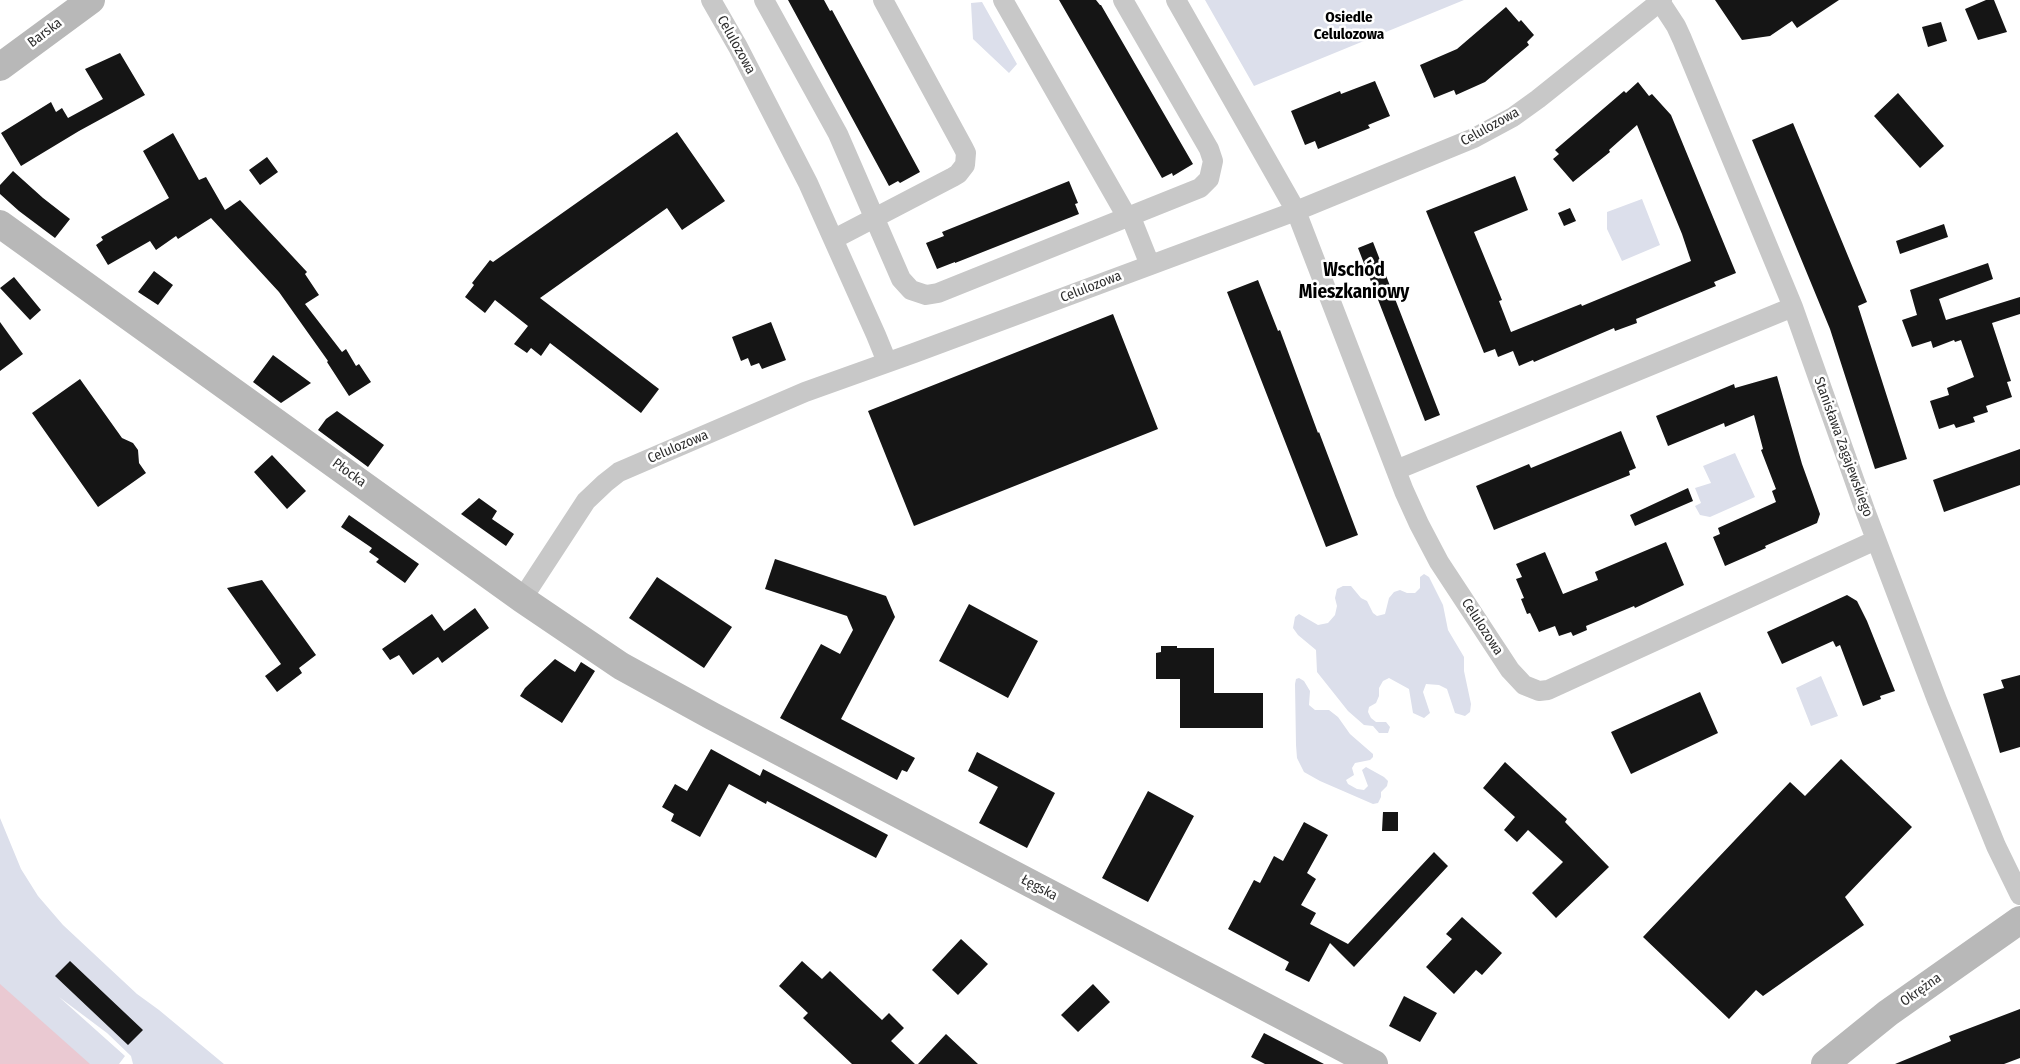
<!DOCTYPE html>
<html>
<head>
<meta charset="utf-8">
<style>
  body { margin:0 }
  canvas { display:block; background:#fff }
</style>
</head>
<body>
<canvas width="2020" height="1064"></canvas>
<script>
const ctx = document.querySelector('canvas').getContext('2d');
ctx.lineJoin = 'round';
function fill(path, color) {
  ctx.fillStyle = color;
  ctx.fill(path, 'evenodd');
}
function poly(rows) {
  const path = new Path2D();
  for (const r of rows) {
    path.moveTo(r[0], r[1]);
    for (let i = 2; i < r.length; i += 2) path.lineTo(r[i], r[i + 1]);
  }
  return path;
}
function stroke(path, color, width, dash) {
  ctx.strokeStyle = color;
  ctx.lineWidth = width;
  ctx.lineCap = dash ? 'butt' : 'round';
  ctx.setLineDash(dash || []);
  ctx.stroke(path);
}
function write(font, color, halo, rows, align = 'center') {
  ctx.font = font + ' "Fira Sans Condensed",sans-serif';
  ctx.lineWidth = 5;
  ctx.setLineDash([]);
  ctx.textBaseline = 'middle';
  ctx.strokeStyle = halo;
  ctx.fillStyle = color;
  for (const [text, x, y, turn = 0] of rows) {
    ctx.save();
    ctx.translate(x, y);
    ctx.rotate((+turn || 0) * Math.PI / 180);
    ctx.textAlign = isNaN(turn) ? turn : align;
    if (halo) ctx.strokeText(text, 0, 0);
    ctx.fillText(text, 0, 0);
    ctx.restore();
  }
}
fill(poly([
  [1205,0,1464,0,1254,86],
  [982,2,1017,64,1009,73,973,39,971,3],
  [1642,199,1660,245,1622,261,1607,229,1607,212],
  [1735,453,1755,497,1710,517,1700,515,1695,506,1701,503,1695,488,1711,483,1703,466],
  [1424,574,1429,577,1443,605,1448,630,1464,657,1464,671,1471,704,1470,712,1465,716,1455,713,1447,689,1439,685,1426,684,1423,692,1430,713,1424,718,1413,713,1409,689,1389,678,1383,681,1379,688,1379,696,1376,703,1369,707,1368,712,1371,718,1376,722,1386,722,1390,727,1388,733,1379,733,1373,726,1364,725,1348,711,1317,672,1316,650,1298,635,1293,628,1295,617,1299,614,1318,625,1328,623,1335,615,1337,606,1335,598,1337,589,1343,586,1351,586,1361,598,1367,601,1373,613,1377,616,1385,614,1389,598,1394,592,1400,590,1407,593,1415,593,1420,588,1420,577],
  [1821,676,1838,716,1811,726,1796,688],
  [1299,678,1304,681,1310,691,1309,705,1315,710,1329,710,1338,717,1350,734,1373,754,1373,757,1370,760,1355,763,1352,768,1354,775,1346,780,1348,784,1357,789,1364,790,1368,786,1362,770,1366,767,1384,777,1388,781,1387,786,1381,792,1381,797,1378,803,1373,804,1320,781,1304,772,1297,758,1296,745,1295,684,1296,679],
  [0,818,21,869,38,896,63,925,137,994,159,1010,224,1064,133,1064,131,1056,107,1033,59,997,125,1056,119,1064,0,1064]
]), '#dcdfeb');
fill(poly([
  [0,984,90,1064,0,1064]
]), '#eac9d2');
fill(poly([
  [788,0,824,0,830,11,832,10,920,172,900,183,898,181,889,186],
  [1059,0,1096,0,1100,5,1101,5,1193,164,1173,176,1172,173,1162,178],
  [1715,0,1839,0,1797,28,1792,21,1770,36,1742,40],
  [1986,0,1994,0,2007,32,1978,40,1965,9],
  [1506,7,1519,22,1521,20,1534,35,1527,42,1529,45,1485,82,1456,95,1454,90,1434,98,1420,65,1457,49],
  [1941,22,1947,41,1928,47,1922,27],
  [120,53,145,95,79,131,21,166,1,133,51,102,56,112,62,108,68,118,103,99,85,69],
  [1375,81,1390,116,1368,125,1370,128,1318,149,1315,141,1305,145,1291,111,1340,91,1341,94],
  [1638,82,1649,96,1652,94,1671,115,1736,273,1714,282,1716,286,1636,319,1637,323,1615,331,1614,328,1534,362,1533,360,1519,366,1513,351,1498,357,1495,349,1484,353,1426,211,1515,176,1528,210,1474,232,1502,300,1499,301,1511,332,1581,304,1582,306,1691,261,1682,234,1637,125,1609,150,1610,152,1573,182,1553,159,1559,154,1555,150,1624,91,1626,93],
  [1898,93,1944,146,1920,168,1874,116],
  [1793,123,1867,302,1858,306,1907,459,1875,469,1830,329,1752,140],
  [677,132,725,201,682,230,667,208,540,298,659,389,641,413,550,343,541,356,531,348,527,353,514,344,528,326,495,300,485,313,465,297,474,285,472,283,490,260,493,262],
  [173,133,199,180,206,177,225,210,240,200,307,272,305,274,319,295,305,304,342,352,346,349,356,366,359,364,371,382,349,396,327,362,328,361,279,292,211,218,178,239,176,236,156,250,150,241,108,265,96,245,103,240,101,237,169,198,143,151],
  [267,157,278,172,260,185,249,170],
  [13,171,43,198,70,219,55,238,19,211,0,194,0,185],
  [1069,181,1078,203,1075,204,1079,214,955,263,955,262,937,269,926,243,944,236,942,232],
  [1570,208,1576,221,1564,226,1558,213],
  [1944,224,1948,237,1900,254,1896,241],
  [1373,242,1440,415,1425,421,1358,248],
  [1988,263,1993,279,1939,299,1946,320,2020,297,2020,314,1992,323,2011,381,2007,382,2012,397,1986,406,1988,412,1973,417,1975,422,1956,428,1954,424,1939,429,1930,401,1949,395,1947,388,1974,377,1961,340,1955,342,1954,340,1933,348,1931,341,1912,347,1902,320,1917,315,1910,290],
  [154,271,173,285,158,305,138,292],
  [14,277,41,310,30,320,0,288],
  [1258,280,1278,331,1280,330,1318,433,1319,432,1358,535,1326,547,1227,292],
  [1113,314,1158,429,914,526,868,411],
  [0,322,23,354,0,371],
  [771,322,786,360,762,369,759,363,751,366,748,358,741,361,732,337],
  [273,355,311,383,281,403,253,382],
  [1777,376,1802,464,1820,514,1817,523,1765,546,1766,548,1725,566,1713,537,1720,534,1718,528,1776,502,1772,491,1776,489,1761,450,1763,449,1754,415,1725,427,1724,423,1668,446,1656,416,1734,384,1735,388],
  [80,379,122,438,133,443,138,450,139,463,146,473,98,507,32,413],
  [337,411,384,445,368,467,318,430,326,419],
  [1621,431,1636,468,1629,471,1630,475,1494,530,1476,486,1529,464,1531,468],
  [2020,449,2020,485,1944,512,1933,480],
  [272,455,306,491,287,509,254,472],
  [1688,488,1693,501,1635,526,1630,515],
  [479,498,497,511,492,519,514,534,506,546,461,514],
  [349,515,419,564,405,583,376,562,379,559,369,552,372,548,341,527],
  [1666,542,1684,585,1635,608,1634,606,1586,626,1587,630,1573,636,1571,632,1559,636,1555,626,1539,632,1530,613,1527,614,1521,599,1524,598,1516,579,1522,577,1516,564,1545,552,1563,594,1598,580,1595,572],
  [775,559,886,596,895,617,841,719,915,758,907,772,902,770,897,780,780,718,821,644,840,654,853,630,847,616,765,589],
  [657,577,732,627,704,668,629,618],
  [262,580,316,655,299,668,302,673,277,692,265,676,281,664,227,588],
  [1847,595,1857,601,1867,621,1895,691,1880,696,1881,699,1863,706,1840,645,1836,647,1833,641,1782,664,1767,632],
  [969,604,1038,641,1008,698,939,661],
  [475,608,489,628,442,663,438,657,413,675,399,655,390,660,382,649,432,614,444,631],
  [1161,646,1177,646,1177,648,1214,648,1214,693,1263,693,1263,728,1180,728,1180,679,1156,679,1156,653,1161,652],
  [555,659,575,672,581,662,595,671,562,723,520,696,525,688],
  [2020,675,2020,747,2000,753,1983,694,2004,688,2001,680],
  [1700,692,1718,733,1631,774,1611,732],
  [711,749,760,776,763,769,888,835,876,858,767,801,766,804,729,784,700,837,671,821,674,814,662,807,675,784,687,791],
  [977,752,1055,793,1027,848,979,823,998,787,968,771],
  [1841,759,1912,827,1845,897,1864,925,1763,996,1756,990,1729,1019,1643,937,1790,782,1805,796],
  [1505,762,1567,819,1565,822,1609,867,1556,918,1532,893,1563,862,1528,830,1517,842,1504,830,1515,817,1483,788],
  [1148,791,1194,816,1148,902,1102,878],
  [1383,812,1398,812,1398,831,1382,831],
  [1304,822,1328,835,1307,873,1316,879,1301,905,1316,913,1310,924,1348,944,1434,852,1448,866,1354,967,1330,943,1309,982,1285,970,1289,962,1228,929,1254,880,1260,883,1274,856,1283,861],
  [1462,917,1502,953,1482,975,1476,970,1454,994,1426,967,1452,939,1446,934],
  [961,939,988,964,958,995,932,970],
  [70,961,143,1030,128,1045,55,976],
  [802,961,822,979,830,971,882,1020,889,1013,904,1028,891,1041,915,1064,852,1064,803,1018,808,1013,779,986],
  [1093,984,1110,1002,1078,1032,1061,1015],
  [1404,996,1437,1013,1420,1042,1389,1026],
  [2020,1009,2020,1058,2004,1064,1895,1064,1951,1041,1949,1036],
  [1264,1033,1324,1064,1265,1064,1251,1057],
  [946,1034,978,1064,918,1064]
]), '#151515');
stroke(poly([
  [711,0,738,47,808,183,876,335,887,362],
  [764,0,838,134,901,279,911,290,926,295,938,293,1200,188,1209,179,1213,161,1209,149,1123,0],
  [1003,0,1127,217],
  [1176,0,1296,211,1404,491,1419,524,1439,562,1510,670,1524,685,1539,691,1548,690,1876,540],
  [1659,0,1676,26,1682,39,1793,307,1866,513,1937,700,1996,846,2020,895],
  [1130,215,1150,265],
  [834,239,953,177,958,174,965,165,966,153,963,147,883,0],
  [1396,470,1793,307],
  [522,599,586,501,605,483,619,472,805,392,914,353,1296,211,1474,138,1513,117,1538,99,1662,0]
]), '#c8c8c8', 20);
stroke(poly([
  [0,67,91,0],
  [0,224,522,599,621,666,712,716,1374,1064],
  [1825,1064,1888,1013,2020,920]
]), '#b8b8b8', 28);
write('14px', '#2e2e2e', '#fff', [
  ["Barska",45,33,-37],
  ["Celulozowa",736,45,61],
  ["Celulozowa",1490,127,-29],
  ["Celulozowa",1091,287,-21],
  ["Celulozowa",678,447,-23],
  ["Stanisława Zagajewskiego",1843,447,70],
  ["Płocka",349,473,36],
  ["Celulozowa",1482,627,57],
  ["Łęgska",1039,888,28],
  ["Okrężna",1921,990,-35]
]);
write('bold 15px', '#000', '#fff', [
  ["Osiedle",1349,18],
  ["Celulozowa",1349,35]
]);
write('bold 19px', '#000', '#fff', [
  ["Wschód",1354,271],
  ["Mieszkaniowy",1354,293]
]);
</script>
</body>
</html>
